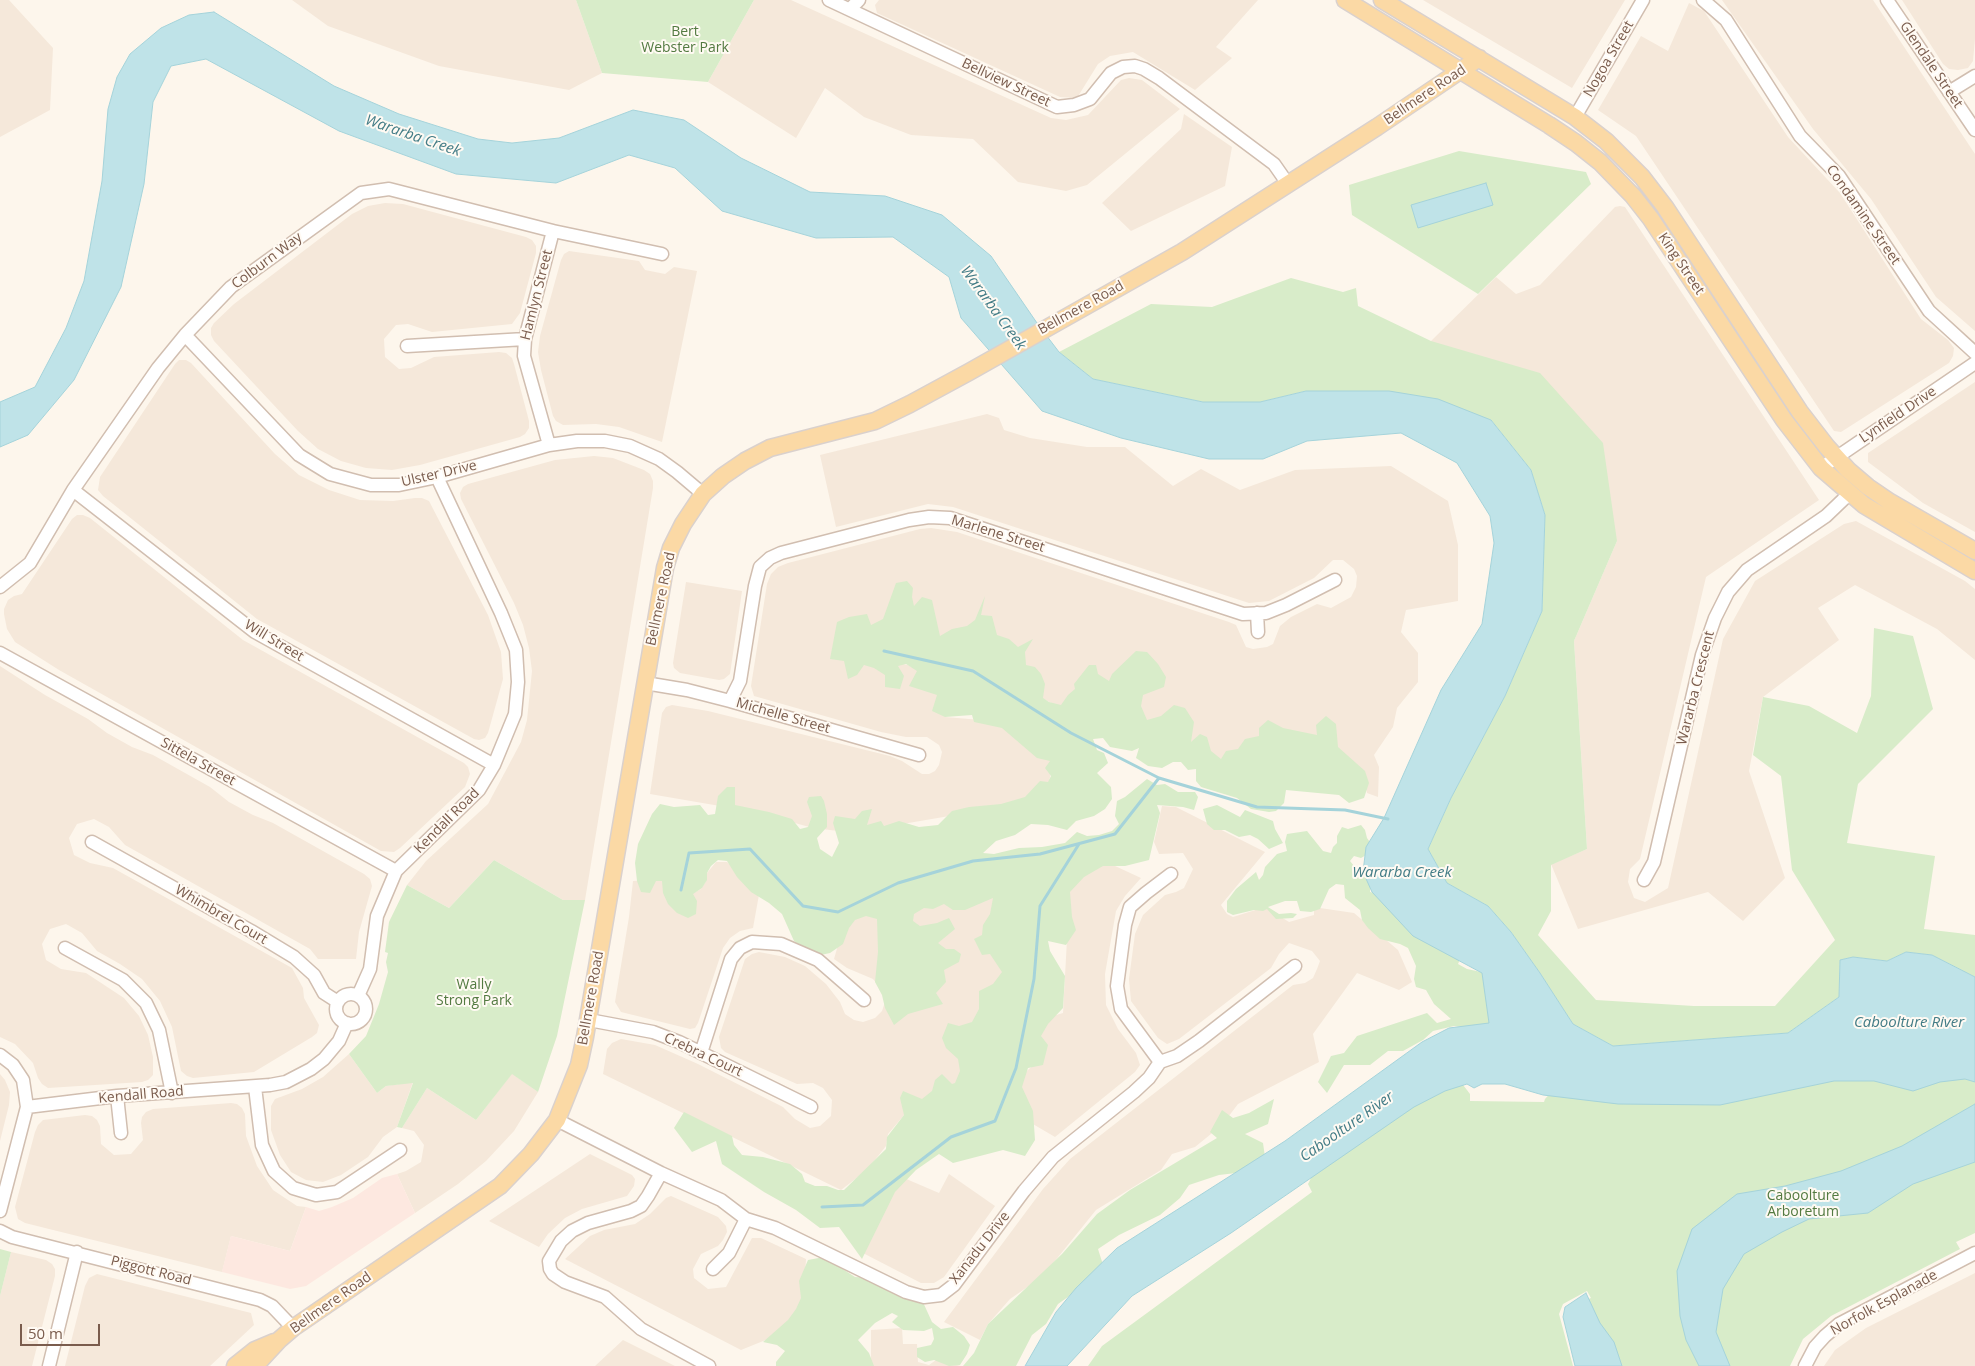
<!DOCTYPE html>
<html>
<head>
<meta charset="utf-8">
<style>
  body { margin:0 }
  #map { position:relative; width:1975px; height:1366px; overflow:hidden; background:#fdf6ec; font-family:"Open Sans",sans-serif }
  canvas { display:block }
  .scale { position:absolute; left:20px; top:1324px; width:80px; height:22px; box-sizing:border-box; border:2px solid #7a5c4d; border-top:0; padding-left:6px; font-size:15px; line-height:18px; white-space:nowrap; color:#7a5c4d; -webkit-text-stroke:4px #fffaf3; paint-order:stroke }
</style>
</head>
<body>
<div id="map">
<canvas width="1975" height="1366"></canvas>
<div class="scale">50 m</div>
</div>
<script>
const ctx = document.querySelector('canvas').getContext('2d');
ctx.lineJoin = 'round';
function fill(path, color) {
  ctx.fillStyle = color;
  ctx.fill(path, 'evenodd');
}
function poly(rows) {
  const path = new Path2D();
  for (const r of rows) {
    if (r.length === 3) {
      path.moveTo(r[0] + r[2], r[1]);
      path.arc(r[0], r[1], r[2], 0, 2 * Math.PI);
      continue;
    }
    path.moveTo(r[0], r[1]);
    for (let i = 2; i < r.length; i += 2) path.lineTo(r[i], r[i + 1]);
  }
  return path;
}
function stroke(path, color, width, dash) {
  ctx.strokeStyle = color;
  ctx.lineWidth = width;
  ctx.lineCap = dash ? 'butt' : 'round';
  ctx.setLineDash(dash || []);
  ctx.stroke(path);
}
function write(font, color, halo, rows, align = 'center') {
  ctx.font = font + ' "Open Sans",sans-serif';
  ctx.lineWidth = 4;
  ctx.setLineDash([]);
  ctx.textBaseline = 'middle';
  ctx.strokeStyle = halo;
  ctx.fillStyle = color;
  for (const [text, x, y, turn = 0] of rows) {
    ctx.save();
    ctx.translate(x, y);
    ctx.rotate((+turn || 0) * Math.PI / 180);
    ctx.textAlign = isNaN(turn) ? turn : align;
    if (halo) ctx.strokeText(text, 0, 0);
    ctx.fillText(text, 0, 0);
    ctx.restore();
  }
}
fill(poly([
  [0,0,9,0,53,48,50,110,0,137],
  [292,0,576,0,602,73,569,90,439,66,328,26],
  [754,0,791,0,1051,118,1066,120,1088,115,1121,80,1129,78,1142,80,1180,109,1087,185,1066,191,1018,182,973,139,911,135,864,117,825,88,796,138,708,82],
  [879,0,1258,0,1216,47,1232,58,1195,90,1133,52,1110,56,1098,64,1077,98,1060,97,877,13,875,5],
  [1423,0,1625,0,1572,88],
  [1722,0,1873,0,1975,154,1975,331,1936,297,1871,199,1813,129],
  [1902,0,1975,0,1975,39,1973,61,1968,68,1958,70,1949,69,1943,64],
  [1689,3,1704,11,1788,137,1840,193,1921,319,1948,340,1954,348,1953,356,1949,363,1841,432,1834,431,1636,136,1598,110,1641,36,1668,51],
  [1184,114,1232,147,1225,186,1131,231,1102,203,1181,129],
  [385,203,403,204,526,237,532,240,536,246,536,253,520,313,512,324,432,332,408,324,396,325,384,339,385,357,399,369,411,368,434,357,499,352,506,353,512,358,514,364,529,421,529,428,525,434,520,437,420,465,392,470,366,468,341,461,318,449,298,431,214,341,211,335,211,328,214,323,234,304,352,214,368,206],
  [1620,206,1625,207,1819,500,1706,577,1640,859,1630,869,1628,882,1634,898,1645,902,1668,888,1723,639,1755,581,1844,524,1856,521,1965,581,1975,589,1975,660,1937,629,1855,585,1818,608,1839,640,1763,697,1749,771,1785,878,1743,921,1708,892,1578,929,1551,864,1587,849,1574,641,1617,541,1431,341,1496,277,1516,294,1540,285,1615,207],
  [569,251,639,261,645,270,665,274,674,267,697,271,662,442,619,427,596,424,563,425,556,421,553,416,541,370,538,352,540,336,561,260,564,254],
  [179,360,186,360,191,363,275,454,299,475,329,490,360,500,393,501,415,498,422,498,429,501,488,615,501,652,503,679,488,733,485,738,479,740,474,739,257,619,103,496,98,490,100,477,175,364],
  [1975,382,1975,532,1923,503,1868,462,1868,453],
  [987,414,999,418,1004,430,1030,438,1087,447,1125,447,1173,486,1201,469,1240,490,1295,470,1391,466,1448,501,1458,545,1458,601,1406,610,1401,632,1418,653,1418,682,1397,708,1393,727,1374,755,1379,767,1378,797,1367,793,1362,771,1227,762,1193,747,1062,708,1041,698,1024,666,835,651,908,665,954,688,945,717,1005,722,1053,760,1049,783,1031,799,1002,807,885,827,847,832,813,828,755,812,650,794,662,713,666,707,672,705,708,711,890,756,902,761,922,774,929,774,935,771,939,765,942,752,939,745,927,737,906,737,881,732,754,696,751,686,767,584,771,574,778,567,788,563,920,529,931,528,957,532,1229,622,1236,625,1246,647,1253,649,1267,647,1273,644,1280,626,1291,617,1317,604,1331,608,1351,597,1356,587,1357,576,1354,569,1343,560,1333,560,1314,578,1269,601,1249,603,953,507,928,504,836,527,820,455],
  [594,456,613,458,644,470,650,474,653,481,653,488,585,900,563,900,494,860,449,908,407,885,426,861,488,804,521,742,527,720,532,671,529,648,523,625,514,603,461,499,460,493,463,487,468,484,555,460],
  [77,515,83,515,90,518,243,640,464,763,468,767,470,774,465,787,400,848,394,852,381,851,59,670,15,642,7,629,4,614,4,609,8,600,14,596,22,594,72,519],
  [686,582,742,591,730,674,724,679,719,680,680,673,674,668,673,663],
  [0,666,45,695,88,719,107,733,132,747,153,755,210,787,229,802,253,815,273,823,364,874,370,879,372,886,359,932,356,959,318,959,310,949,125,845,109,827,94,819,77,824,69,838,74,855,90,863,113,868,292,968,303,988,304,998,319,1025,317,1033,312,1037,254,1072,193,1078,187,1076,181,1071,172,1027,160,1001,142,979,120,964,97,951,82,933,66,924,50,929,42,944,46,960,61,969,86,973,124,998,139,1016,148,1035,153,1057,153,1075,148,1080,142,1082,48,1088,42,1084,38,1078,33,1063,15,1044,0,1037],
  [1162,806,1176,807,1265,852,1221,905,1227,914,1233,917,1265,907,1289,922,1314,915,1314,910,1320,908,1354,913,1398,950,1412,982,1399,990,1357,973,1313,1034,1319,1062,1238,1104,1222,1125,1195,1147,1172,1154,1161,1170,1096,1210,1042,1277,1010,1299,988,1324,980,1340,944,1322,1043,1189,1070,1159,1293,985,1305,983,1313,978,1317,969,1320,961,1312,951,1289,943,1279,954,1271,968,1179,1039,1167,1044,1158,1038,1131,1001,1129,979,1135,934,1143,915,1165,895,1176,892,1184,888,1193,869,1183,853,1159,854,1154,842],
  [1100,859,1141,878,1125,896,1116,911,1105,974,1106,1005,1118,1029,1136,1053,1140,1065,1135,1072,1055,1137,1026,1120,1015,1082,1043,1056,1036,1021,1063,1013,1068,921,1061,909,1073,881],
  [716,862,727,862,760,889,753,928,740,931,730,938,723,948,698,1023,695,1028,690,1029,621,1012,615,1002,629,917,633,881,667,879,693,893,701,889,706,881,707,873],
  [1000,895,1006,971,963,1074,955,1087,942,1077,931,1094,905,1114,888,1134,886,1146,867,1170,841,1190,603,1074,607,1049,612,1043,621,1039,655,1045,698,1064,783,1107,795,1119,810,1128,820,1126,831,1116,832,1100,823,1088,813,1083,797,1084,725,1052,721,1048,719,1037,745,959,752,954,759,952,785,957,805,966,826,984,840,1002,845,1014,854,1020,863,1022,875,1018,882,1011,885,1002,882,990,873,979,847,968,834,959,844,924,866,910],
  [349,1054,377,1093,386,1086,413,1082,397,1127,383,1137,368,1157,341,1175,323,1182,306,1180,291,1172,280,1155,271,1130,271,1106,275,1099,302,1089,323,1077],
  [512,1073,538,1092,514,1131,486,1161,458,1184,415,1213,397,1174,406,1171,421,1162,424,1145,414,1131,402,1128,427,1088,476,1120],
  [0,1074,5,1080,10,1092,9,1105,0,1141],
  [231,1103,237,1104,242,1108,245,1114,246,1136,257,1166,273,1190,297,1206,306,1207,290,1251,231,1236,222,1272,25,1223,18,1219,15,1207,35,1132,38,1125,43,1120,85,1115,92,1116,97,1120,100,1126,101,1144,114,1155,131,1154,143,1140,141,1123,142,1117,146,1112,153,1109],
  [590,1154,632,1175,635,1179,634,1186,627,1196,582,1209,565,1218,548,1234,539,1247,489,1221],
  [949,1174,995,1206,944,1277,934,1283,921,1283,861,1252,887,1200,904,1178,939,1193],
  [671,1196,718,1217,726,1226,727,1232,723,1240,718,1246,701,1254,693,1269,694,1278,708,1289,726,1287,752,1238,761,1238,806,1259,804,1292,796,1316,778,1335,741,1350,565,1259,590,1236,604,1230,635,1224,650,1214,666,1198],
  [11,1252,46,1260,52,1264,55,1269,55,1276,32,1366,0,1366,0,1296],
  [1975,1273,1975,1366,1824,1366,1835,1350,1866,1328],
  [97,1274,251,1313,254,1325,210,1366,65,1366,85,1286,89,1278],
  [902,1328,903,1344,917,1344,918,1362,929,1365,936,1360,961,1366,871,1366,871,1330],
  [623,1340,675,1366,595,1366]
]), '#f5e8da');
fill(poly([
  [397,1174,415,1213,306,1286,290,1289,222,1272,231,1236,290,1251,306,1207,319,1211,332,1207,353,1198,382,1178]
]), '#fde8e0');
fill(poly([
  [576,0,754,0,708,82,602,73],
  [1459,151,1586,172,1591,184,1478,294,1352,215,1349,185],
  [1291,278,1343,292,1356,288,1358,306,1431,341,1540,373,1603,443,1617,541,1574,641,1587,849,1551,865,1551,911,1538,935,1596,1000,1694,1006,1775,1006,1835,940,1792,870,1781,776,1753,755,1763,697,1809,706,1857,733,1871,696,1874,628,1913,636,1933,709,1858,784,1847,843,1935,856,1924,929,1975,935,1975,977,1932,955,1906,952,1887,961,1853,957,1840,960,1839,997,1788,1033,1613,1046,1573,1024,1540,973,1511,932,1488,906,1447,883,1428,849,1451,798,1505,696,1542,611,1545,515,1531,470,1491,420,1306,391,1260,402,1203,402,1093,379,1059,352,1151,304,1212,307],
  [907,581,913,588,912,597,914,606,922,597,932,600,940,636,952,629,967,626,975,620,985,596,981,615,992,616,997,635,1009,639,1018,647,1033,639,1025,652,1026,665,1035,667,1041,674,1045,684,1043,698,1049,702,1061,705,1068,695,1075,689,1074,684,1089,665,1096,665,1098,674,1109,681,1112,674,1136,651,1147,652,1158,664,1166,677,1164,687,1143,695,1141,706,1147,720,1161,716,1174,705,1185,708,1194,722,1191,742,1200,734,1207,737,1211,751,1221,759,1226,751,1238,749,1245,739,1259,736,1259,728,1268,720,1283,728,1317,735,1316,725,1326,716,1336,724,1338,747,1365,771,1369,783,1364,798,1349,803,1339,795,1286,790,1284,803,1276,811,1269,812,1251,809,1237,798,1201,787,1196,781,1196,769,1188,770,1181,762,1173,762,1162,768,1148,766,1136,758,1139,748,1132,751,1110,747,1103,738,1093,739,1097,750,1104,753,1108,763,1097,773,1111,787,1112,799,1105,809,1094,816,1076,821,1067,830,1048,825,1031,824,1015,835,996,841,983,853,994,854,1019,848,1042,847,1065,843,1077,832,1087,836,1099,835,1112,831,1119,824,1115,816,1117,801,1125,797,1147,779,1157,785,1165,784,1178,792,1195,792,1198,797,1194,810,1183,807,1157,805,1160,813,1149,860,1125,866,1103,866,1084,877,1070,892,1072,917,1076,930,1066,945,1048,941,1050,951,1065,976,1063,1008,1048,1024,1041,1036,1048,1045,1043,1065,1028,1068,1022,1087,1033,1111,1035,1140,1025,1156,1003,1150,953,1163,939,1154,916,1170,895,1192,862,1259,839,1227,820,1228,796,1210,764,1192,722,1164,716,1141,692,1152,674,1128,684,1112,732,1136,734,1145,742,1155,763,1157,790,1164,802,1174,805,1182,815,1186,827,1186,838,1190,844,1190,886,1149,887,1137,904,1115,900,1098,903,1091,922,1099,932,1091,935,1080,942,1074,952,1084,955,1083,960,1071,958,1059,946,1048,942,1038,948,1023,959,1026,972,1022,979,1009,979,991,993,984,1002,972,990,954,982,955,974,939,982,935,983,925,990,914,993,898,965,910,953,910,944,904,933,909,924,908,914,914,913,921,920,926,937,923,949,918,955,929,938,943,946,949,954,949,961,954,959,962,944,970,946,982,936,993,943,1004,908,1014,894,1025,885,1008,882,995,875,982,878,952,877,919,866,916,855,920,849,928,843,944,830,953,816,956,794,941,782,914,769,903,751,892,737,877,727,861,718,860,711,866,707,873,707,880,702,888,693,894,697,901,696,914,688,918,677,913,668,904,663,893,662,881,656,881,650,893,641,892,637,881,635,863,638,844,652,814,660,804,674,807,700,805,708,815,715,814,718,796,727,787,735,787,735,805,769,812,792,819,800,829,808,827,812,816,807,802,809,797,821,796,824,801,827,814,827,827,817,838,820,849,832,857,839,843,833,823,835,816,855,819,862,811,872,809,867,825,881,821,884,826,899,821,919,827,938,825,952,811,969,807,1001,804,1025,797,1040,781,1048,782,1051,776,1045,768,1050,761,1037,758,1002,728,974,722,972,715,945,717,932,711,937,695,909,686,917,671,906,664,898,666,904,676,900,689,885,687,885,675,874,668,864,665,857,675,848,679,844,661,830,659,837,622,849,617,867,614,871,625,883,619,896,583],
  [1217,805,1240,817,1245,810,1273,821,1275,829,1283,843,1269,849,1258,839,1250,835,1239,837,1225,830,1214,830,1207,824,1203,809],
  [1361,825,1365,830,1367,838,1372,845,1368,854,1361,858,1354,856,1350,861,1354,866,1367,869,1370,881,1370,892,1383,895,1462,955,1458,964,1467,969,1486,973,1495,1027,1475,1029,1454,1026,1433,1031,1423,1040,1403,1051,1388,1051,1370,1065,1344,1065,1327,1093,1318,1082,1331,1056,1344,1053,1357,1036,1427,1013,1437,1023,1451,1019,1434,1004,1426,990,1416,987,1414,979,1416,966,1408,948,1400,944,1380,939,1368,928,1362,920,1360,910,1345,898,1344,885,1336,884,1329,889,1320,909,1311,912,1300,911,1297,901,1285,901,1268,907,1279,914,1291,913,1297,914,1293,918,1276,919,1267,909,1263,911,1254,910,1233,915,1227,912,1227,901,1236,889,1256,872,1259,880,1263,875,1265,867,1277,854,1287,851,1285,842,1287,834,1307,831,1323,851,1331,853,1333,847,1337,843,1337,836,1342,827,1348,829],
  [494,860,563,900,585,900,557,1036,538,1092,512,1074,476,1120,427,1088,402,1128,397,1127,413,1083,386,1086,377,1093,349,1054,366,1036,379,1004,388,972,386,962,388,953,385,952,389,922,407,885,449,908],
  [1975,1071,1975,1233,1956,1242,1960,1249,1831,1316,1803,1339,1790,1366,1619,1366,1586,1300,1591,1298,1587,1291,1563,1304,1559,1314,1573,1366,1088,1366,1102,1346,1312,1192,1308,1184,1315,1170,1427,1092,1460,1081,1470,1094,1470,1101,1544,1102,1545,1099,1555,1088,1821,1072,1942,1079],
  [1274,1099,1268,1124,1245,1134,1263,1143,1265,1157,1245,1172,1219,1175,1189,1185,1180,1198,1160,1215,1119,1235,1098,1249,1105,1271,1058,1304,1046,1324,1032,1335,1016,1366,963,1366,974,1353,988,1324,1062,1254,1097,1214,1130,1190,1217,1138,1210,1132,1222,1110,1233,1118,1249,1113],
  [0,1249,11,1252,0,1296],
  [824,1257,855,1277,873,1278,922,1300,932,1322,941,1329,953,1327,964,1336,970,1345,967,1354,960,1365,949,1366,934,1360,925,1362,917,1357,917,1348,931,1345,934,1339,932,1328,924,1331,903,1330,892,1322,898,1316,892,1313,875,1323,858,1340,869,1353,874,1366,776,1366,776,1362,785,1351,777,1345,763,1342,788,1320,796,1309,801,1298,799,1281,808,1260]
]), '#d8ecc9');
const water = poly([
  [214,12,334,86,399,114,478,139,512,143,559,138,633,110,684,120,741,158,810,192,885,196,942,215,991,256,1037,323,1059,352,1093,379,1203,402,1260,402,1306,391,1389,391,1438,399,1491,420,1531,470,1545,515,1542,611,1505,696,1451,798,1428,849,1447,883,1488,906,1511,932,1540,973,1573,1024,1613,1046,1788,1033,1839,997,1840,960,1853,957,1887,961,1906,952,1932,955,1975,977,1975,1082,1965,1079,1940,1082,1913,1091,1874,1081,1834,1081,1720,1105,1618,1104,1543,1095,1505,1084,1482,1084,1474,1088,1467,1084,1445,1091,1414,1107,1231,1233,1132,1296,1067,1366,1025,1366,1056,1312,1076,1288,1117,1248,1285,1141,1422,1042,1449,1028,1489,1023,1482,973,1413,936,1372,892,1363,872,1366,847,1384,818,1441,690,1482,624,1494,543,1490,516,1457,463,1401,433,1307,441,1263,459,1209,459,1121,438,1042,411,961,318,949,277,893,237,816,238,722,211,675,168,629,155,556,183,456,174,339,131,206,59,171,66,153,102,144,184,121,287,74,380,28,435,0,447,0,402,35,387,66,328,84,281,102,181,108,109,117,77,130,54,161,28,189,15,214,12],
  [1486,183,1493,205,1418,228,1411,205,1486,183],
  [1975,1104,1975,1162,1913,1184,1868,1213,1809,1219,1782,1232,1744,1254,1723,1289,1716,1332,1730,1366,1699,1366,1686,1340,1680,1316,1677,1271,1692,1229,1737,1194,1785,1186,1841,1171,1902,1146,1975,1104],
  [1586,1293,1600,1323,1614,1342,1622,1366,1575,1366,1563,1317,1565,1307,1586,1293]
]);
fill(water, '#bfe3e8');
stroke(water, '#a5d3da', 1);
stroke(poly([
  [884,651,973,671,1071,733,1159,778,1257,807,1345,810,1388,819],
  [681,890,689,853,750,849,803,906,838,912,898,883,973,861,1040,854,1115,834,1159,778],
  [822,1207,863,1205,951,1137,995,1121,1016,1068,1034,979,1040,906,1079,844]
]), '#a5d3da', 3);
const minor = poly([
  [829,0,1057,107,1074,105,1090,99,1111,73,1123,67,1135,66,1144,69,1159,78,1274,164,1288,184],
  [1703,0,1726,20,1800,136,1839,176,1929,311,1975,353],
  [1887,0,1975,130],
  [850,9,859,0],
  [1949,92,1975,76],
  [1575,117,1643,0],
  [185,335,299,455,330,474,371,485,399,485,437,477,549,445,577,441,605,441,630,446,659,459,677,472,703,494],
  [407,346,525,339],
  [549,445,524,356,525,339,553,231],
  [1821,468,1975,363],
  [73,490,255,632,494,765],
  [0,587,30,563,73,490,158,368,185,335,231,287,361,193,389,189,553,231,662,254],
  [1257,613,1258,632],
  [0,653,396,871],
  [645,683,687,690,730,701,919,755],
  [730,701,740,681,755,586,760,567,770,558,781,553,909,520,929,517,950,518,1243,614,1266,613,1286,605,1335,580],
  [92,842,251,931,294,957,314,975,324,993,338,1002],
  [1644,880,1654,862,1702,655,1715,618,1728,592,1747,570,1826,516,1849,494],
  [65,948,123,980,146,1003,159,1030,172,1093],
  [351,1009,15],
  [358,996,370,969,377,916,396,871,479,790,494,765,515,714,518,682,516,650,501,613,437,477],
  [589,1020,653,1032,679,1042,811,1107],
  [701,1053,731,959,740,948,752,942,781,944,818,960,864,1000],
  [0,1055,13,1065,23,1080,27,1107,0,1211],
  [1160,1062,1121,1009,1117,986,1125,925,1130,907,1146,893,1171,874],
  [255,1087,262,1145,274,1171,293,1188,316,1195,337,1192,400,1150],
  [117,1096,121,1133],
  [27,1107,117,1096,270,1085,286,1082,311,1069,324,1059,339,1041,347,1023],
  [557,1120,661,1173,721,1200,746,1219,775,1228,906,1292,924,1297,941,1295,954,1285,1024,1191,1053,1157,1134,1092,1149,1078,1160,1062,1177,1056,1199,1041,1295,966],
  [661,1173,648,1196,641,1206,631,1211,588,1223,572,1231,561,1241,549,1261,550,1269,553,1274,565,1282,605,1297,641,1329,709,1366],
  [0,1231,12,1237,260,1300,272,1306,293,1328],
  [713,1269,729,1253,746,1219],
  [49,1366,77,1252],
  [1805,1366,1815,1347,1825,1336,1839,1324,1975,1253]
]);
const major = poly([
  [1345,0,1549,125,1576,143,1600,162,1633,196,1651,219,1784,420,1821,468,1864,505,1975,571],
  [1382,0,1575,117,1606,141,1642,177,1665,207,1800,412,1827,447,1848,470,1868,487,1890,502,1975,551],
  [235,1366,255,1350,274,1342],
  [255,1366,279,1340,293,1328,500,1186,531,1154,557,1120,579,1065,585,1037,665,568,671,548,683,524,703,494,723,476,745,461,770,448,875,421,910,404,969,372,1182,252,1377,127,1479,58]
]);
stroke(minor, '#d1beb0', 15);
stroke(major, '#dad1cd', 19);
stroke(minor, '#fff', 12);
stroke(major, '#fbd9a5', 16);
write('14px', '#537a41', '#fffaf3', [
  ["Bert",685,32],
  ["Webster Park",685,48],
  ["Wally",474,985],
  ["Strong Park",474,1001],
  ["Caboolture",1803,1196],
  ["Arboretum",1803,1212]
]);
write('14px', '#7a5c4d', '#fffaf3', [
  ["Nogoa Street",1609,59,-60],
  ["Glendale Street",1931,65,56],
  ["Bellview Street",1006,83,25],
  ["Bellmere Road",1425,95,-34],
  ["Condamine Street",1863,215,55],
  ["Colburn Way",267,261,-37],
  ["King Street",1681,264,56],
  ["Hamlyn Street",537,295,-76],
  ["Bellmere Road",1081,308,-29],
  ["Lynfield Drive",1898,415,-34],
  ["Ulster Drive",439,474,-13],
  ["Marlene Street",998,534,17],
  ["Bellmere Road",661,599,-78],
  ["Will Street",274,641,31],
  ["Wararba Crescent",1696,688,-76],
  ["Michelle Street",783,716,16],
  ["Sittela Street",198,762,29],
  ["Kendall Road",447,821,-45],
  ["Whimbrel Court",221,915,30],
  ["Bellmere Road",591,998,-80],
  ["Crebra Court",703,1055,25],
  ["Kendall Road",141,1095,-5],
  ["Xanadu Drive",980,1248,-52],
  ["Piggott Road",151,1271,14],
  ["Bellmere Road",331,1303,-35],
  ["Norfolk Esplanade",1884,1303,-29]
]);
write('italic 15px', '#437c86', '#fffaf3', [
  ["Wararba Creek",413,136,19],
  ["Wararba Creek",993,308,54],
  ["Wararba Creek",1402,873],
  ["Caboolture River",1909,1023],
  ["Caboolture River",1347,1127,-35]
]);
</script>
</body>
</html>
